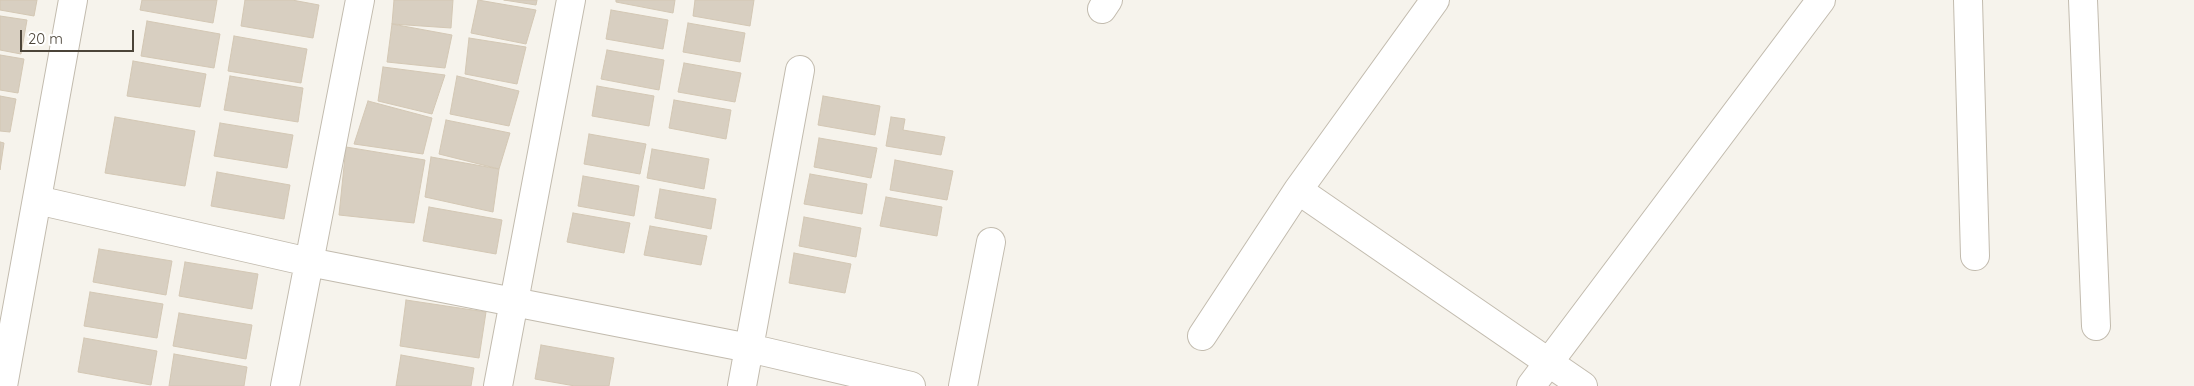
<!DOCTYPE html>
<html>
<head>
<meta charset="utf-8">
<style>
  body { margin:0 }
  #map { position:relative; width:2194px; height:386px; overflow:hidden; background:#f6f3ec; font-family:Quicksand,sans-serif }
  canvas { display:block }
  .scale { position:absolute; left:20px; top:30px; width:114px; height:22px; box-sizing:border-box; border:2px solid #4b4439; border-top:0; padding-left:6px; font-size:15px; line-height:18px; white-space:nowrap; color:#4b4439; -webkit-text-stroke:4px #fff; paint-order:stroke }
</style>
</head>
<body>
<div id="map">
<canvas width="2194" height="386"></canvas>
<div class="scale">20 m</div>
</div>
<script>
const ctx = document.querySelector('canvas').getContext('2d');
ctx.lineJoin = 'round';
function fill(path, color) {
  ctx.fillStyle = color;
  ctx.fill(path, 'evenodd');
}
function poly(rows) {
  const path = new Path2D();
  for (const r of rows) {
    path.moveTo(r[0], r[1]);
    for (let i = 2; i < r.length; i += 2) path.lineTo(r[i], r[i + 1]);
  }
  return path;
}
function stroke(path, color, width, dash) {
  ctx.strokeStyle = color;
  ctx.lineWidth = width;
  ctx.lineCap = dash ? 'butt' : 'round';
  ctx.setLineDash(dash || []);
  ctx.stroke(path);
}
const building = poly([
  [0,0,37,0,34,16,0,10,0,0],
  [142,0,217,0,213,23,140,10,142,0],
  [245,0,292,0,319,5,313,38,241,26,245,0],
  [394,0,453,0,451,28,392,24,394,0],
  [478,0,536,10,526,44,471,33,478,0],
  [504,0,537,0,536,5,504,0],
  [616,0,675,0,673,13,616,2,616,0],
  [695,0,754,0,750,26,693,16,695,0],
  [611,10,668,20,663,49,606,39,611,10],
  [0,16,27,20,21,54,0,50,0,16],
  [147,21,220,34,214,68,141,56,147,21],
  [688,23,745,33,740,62,683,52,688,23],
  [392,24,452,35,445,68,387,62,392,24],
  [234,36,307,49,301,83,228,71,234,36],
  [469,38,526,47,517,84,465,74,469,38],
  [607,50,664,60,659,90,601,79,607,50],
  [0,55,24,59,18,93,0,90,0,55],
  [133,61,206,74,200,107,127,96,133,61],
  [684,63,741,73,735,102,678,92,684,63],
  [383,67,445,75,432,114,378,101,383,67],
  [230,76,303,88,298,122,224,110,230,76],
  [457,76,519,91,509,126,450,114,457,76],
  [597,86,654,96,649,126,592,116,597,86],
  [0,96,16,99,10,132,0,131,0,96],
  [823,96,880,106,875,135,818,125,823,96],
  [674,100,731,110,726,139,669,128,674,100],
  [368,101,432,118,423,154,354,144,368,101],
  [115,117,195,131,185,186,105,173,115,117],
  [891,117,905,119,903,130,945,137,941,155,886,146,891,117],
  [446,120,510,133,499,169,439,154,446,120],
  [220,123,293,135,287,168,214,156,220,123],
  [589,134,646,144,640,174,584,164,589,134],
  [819,138,877,148,871,178,814,167,819,138],
  [0,142,4,143,0,170,0,142],
  [346,147,425,160,414,223,339,215,346,147],
  [652,149,709,159,704,189,647,178,652,149],
  [431,157,499,169,493,212,425,197,431,157],
  [895,160,953,171,947,200,890,190,895,160],
  [217,172,290,185,284,219,211,206,217,172],
  [810,174,867,184,862,214,804,204,810,174],
  [583,176,639,186,634,216,578,206,583,176],
  [660,189,716,199,711,229,655,218,660,189],
  [886,197,942,207,937,236,880,226,886,197],
  [429,207,502,220,496,254,423,241,429,207],
  [573,213,630,223,624,253,567,242,573,213],
  [804,217,861,228,856,257,799,246,804,217],
  [650,226,707,236,701,265,644,255,650,226],
  [99,249,172,261,166,295,93,282,99,249],
  [794,253,851,264,845,293,789,283,794,253],
  [185,262,258,274,252,309,179,296,185,262],
  [90,292,163,304,157,338,84,326,90,292],
  [406,300,486,312,479,358,400,346,406,300],
  [179,313,252,325,246,359,173,346,179,313],
  [84,338,157,351,151,385,78,372,84,338],
  [541,345,614,358,609,386,575,386,535,379,541,345],
  [174,354,247,367,244,386,169,386,174,354],
  [401,355,474,368,471,386,396,386,401,355]
]);
fill(building, '#d8cfc1');
stroke(building, '#d3c7b4', 1);
const minor = poly([
  [1968,0,1975,256],
  [2083,0,2096,326],
  [1102,9,1108,0],
  [1298,190,1583,386],
  [37,200,309,262,749,348,911,386],
  [1202,336,1298,190,1435,0],
  [3,386,73,0],
  [285,386,360,0],
  [498,386,571,0],
  [742,386,800,70],
  [963,386,991,242],
  [1531,386,1821,0]
]);
stroke(minor, '#c2bbae', 30);
stroke(minor, '#fff', 28);
</script>
</body>
</html>
